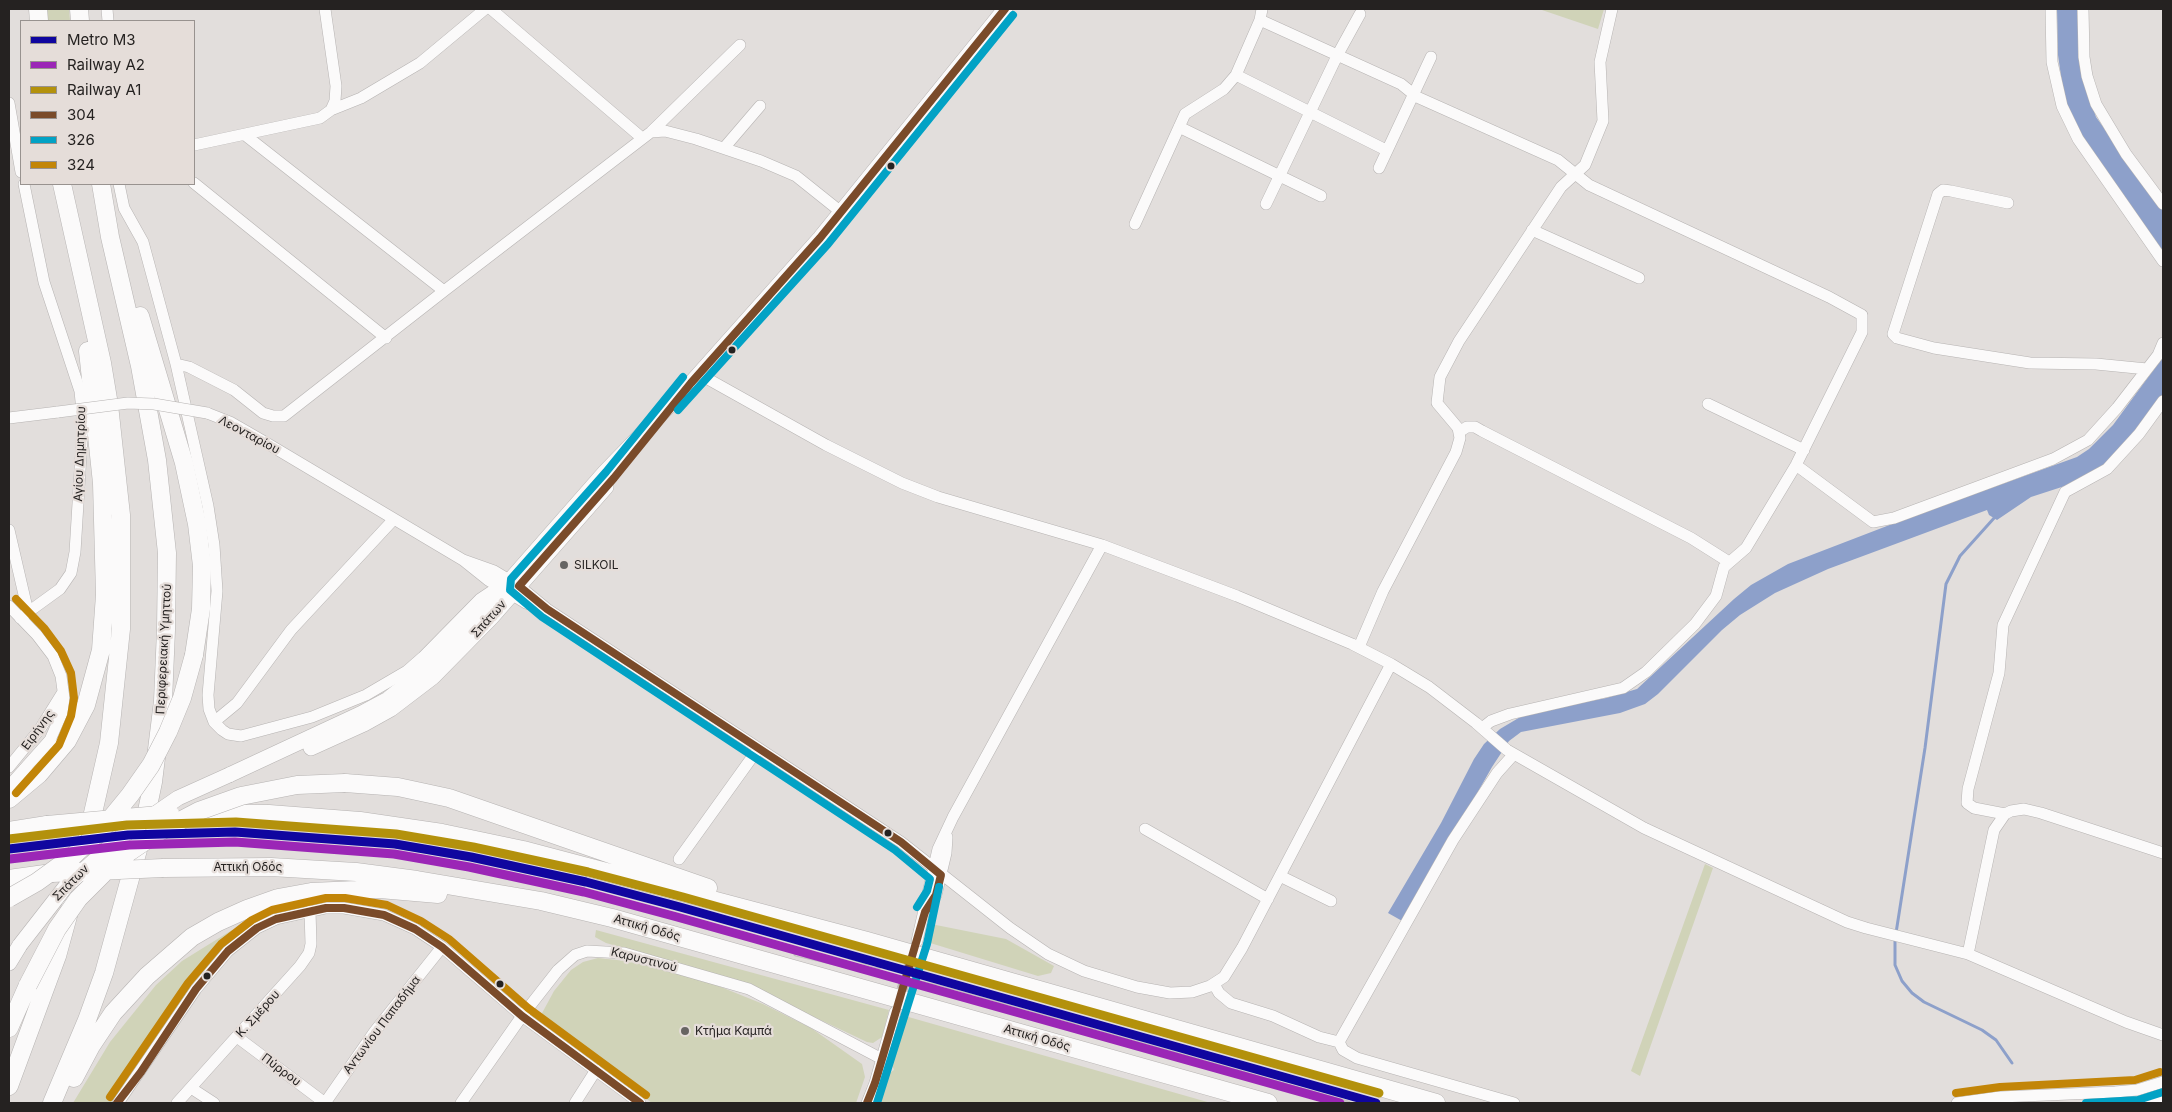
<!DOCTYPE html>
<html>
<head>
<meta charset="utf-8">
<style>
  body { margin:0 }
  #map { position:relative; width:2172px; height:1112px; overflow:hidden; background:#e2dedc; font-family:Inter,sans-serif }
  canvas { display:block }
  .frame { position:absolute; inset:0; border:10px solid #252221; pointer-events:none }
  .legend { position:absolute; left:20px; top:20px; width:175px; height:165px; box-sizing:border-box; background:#e5ddd9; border:1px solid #98928f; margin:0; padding:6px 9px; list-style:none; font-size:15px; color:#252221 }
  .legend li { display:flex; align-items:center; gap:10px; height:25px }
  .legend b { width:25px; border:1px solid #98928f }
</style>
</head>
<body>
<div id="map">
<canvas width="2172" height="1112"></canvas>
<div class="frame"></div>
<ul class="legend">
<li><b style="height:6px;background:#10069f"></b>Metro Μ3</li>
<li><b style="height:6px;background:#9b26b6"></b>Railway A2</li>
<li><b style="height:6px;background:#b3910c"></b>Railway A1</li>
<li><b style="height:6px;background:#7a4b2a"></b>304</li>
<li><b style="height:6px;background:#02a2c5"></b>326</li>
<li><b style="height:6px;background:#c28508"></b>324</li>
</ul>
</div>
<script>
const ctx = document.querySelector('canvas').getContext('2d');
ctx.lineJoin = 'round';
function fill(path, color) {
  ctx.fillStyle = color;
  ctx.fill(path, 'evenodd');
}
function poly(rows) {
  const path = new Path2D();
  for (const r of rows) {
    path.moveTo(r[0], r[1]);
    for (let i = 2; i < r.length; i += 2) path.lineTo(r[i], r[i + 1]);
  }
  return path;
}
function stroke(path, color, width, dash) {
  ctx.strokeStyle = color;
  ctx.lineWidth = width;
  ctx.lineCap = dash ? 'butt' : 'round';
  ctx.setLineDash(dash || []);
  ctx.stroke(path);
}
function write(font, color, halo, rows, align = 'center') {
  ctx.font = font + ' Inter,sans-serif';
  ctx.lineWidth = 4.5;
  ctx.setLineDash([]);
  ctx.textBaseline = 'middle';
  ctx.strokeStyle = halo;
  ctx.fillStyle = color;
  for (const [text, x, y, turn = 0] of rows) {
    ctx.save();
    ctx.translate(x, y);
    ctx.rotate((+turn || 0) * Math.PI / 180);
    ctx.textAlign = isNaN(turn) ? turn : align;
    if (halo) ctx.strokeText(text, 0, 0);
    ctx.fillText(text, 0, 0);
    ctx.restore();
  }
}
fill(poly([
  [46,9,69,9,70,21,47,21],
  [1539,9,1604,9,1598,29],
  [1705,864,1713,868,1640,1076,1631,1071],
  [931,924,1006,939,1054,966,1051,973,1038,976,927,942,926,933],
  [232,930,239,939,119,1096,111,1103,73,1103,110,1042,156,985,182,961],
  [596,930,889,1010,882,1037,873,1043,867,1042,734,979,606,943,595,937],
  [598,958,626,961,653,967,716,985,763,1004,811,1028,862,1064,865,1077,856,1103,652,1103,546,1025,541,1015,554,991,571,970,583,962],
  [905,1016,1211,1103,874,1103,885,1076,894,1070,889,1056]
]), '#d0d3b8');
fill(poly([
  [2057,9,2078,9,2089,96,2096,117,2163,210,2163,251,2083,140,2065,104,2058,55],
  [2163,357,2163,396,2107,464,2071,484,2031,497,1997,520,1989,515,1987,510,1828,569,1775,593,1740,615,1722,630,1658,694,1645,704,1620,713,1521,732,1509,741,1492,767,1404,922,1388,913,1441,823,1474,759,1484,744,1500,729,1527,713,1606,698,1637,689,1734,599,1751,585,1788,564,1913,516,2077,457,2089,449,2113,425]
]), '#8da0ca');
stroke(poly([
  [1896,933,1925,748,1946,584,1960,556,1995,517],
  [1895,939,1895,965,1902,981,1912,993,1924,1002,1982,1030,1996,1040,2012,1063]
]), '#8da0ca', 3);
stroke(poly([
  [897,1005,915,949]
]), '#bcb8b7', 11, [11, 5.5]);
const minor = poly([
  [107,9,108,21],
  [491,9,642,138],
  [1262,9,1260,20,1401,84,1417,97,1558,160,1589,185,1829,297,1862,315,1862,332,1796,465,1746,548,1724,567,1716,596,1695,624,1646,672,1623,688,1510,714,1491,721,1482,728],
  [2051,9,2052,62,2062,106,2078,139,2163,261],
  [2083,9,2084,57,2087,76,2096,104,2126,154,2163,204],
  [1236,75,1386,150],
  [9,103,21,172],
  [331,110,361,98,420,63,485,9],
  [1179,127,1321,196],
  [651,132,665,131,696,139,761,161,796,176,841,212],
  [194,145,320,118,331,110,335,101,336,86,325,9],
  [724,148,760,106],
  [1379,168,1431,57],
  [194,183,386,338],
  [119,184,124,208,143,242,176,364,208,506,214,545,217,591,208,695,209,709,214,722,222,730,228,734,241,736,312,717,366,695,407,671,423,657,480,599,492,591,503,588],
  [2008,203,1951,191,1943,190,1938,194,1893,334,1897,338,1934,348,2030,363,2096,364,2147,369],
  [1266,204,1338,54,1360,14],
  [1135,224,1185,114,1224,89,1236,75,1260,20],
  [1532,230,1639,278],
  [444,291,651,132,740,45],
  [176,364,189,367,234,390,263,413,273,416,284,416,444,291,245,135],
  [699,374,826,445,902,483,938,497,1102,545,1237,596,1352,644,1391,664,1429,687,1476,723,1507,750,1644,828,1847,922,1866,928,1968,954,1994,830,2005,814,2011,811,2024,809,2041,813,2163,853],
  [1708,404,1804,450],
  [207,413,230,422,263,441,463,560,488,580,526,603,544,609],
  [9,418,58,412],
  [1459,432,1467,427,1475,427,1482,431,1691,538,1729,562],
  [1796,465,1873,522,1894,518,2053,459,2088,440,2117,408,2158,355,2163,343],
  [9,530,28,612],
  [463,560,494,571,519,586,547,609,901,842,1010,928,1048,954,1084,971,1137,987,1170,993,1192,992,1210,986,1224,977,1242,948,1391,664],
  [9,606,37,635,53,656,61,676,64,698,62,713,50,740,9,786],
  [20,618,60,589,71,573,75,552,83,422,80,391,44,282,24,184],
  [1359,647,1383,591,1456,452,1460,438,1458,428,1437,403,1440,377,1459,341,1561,187,1585,165,1603,121,1600,62,1612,9],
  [214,722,237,703,291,630,394,519],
  [9,767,40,729,63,692],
  [2005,814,1974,808,1967,803,1968,789,1999,673,2003,625,2065,492,2107,469,2139,434,2163,401],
  [1145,829,1268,899],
  [679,859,758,749],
  [1280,876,1331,901],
  [927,909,936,895,946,853,947,837],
  [917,941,938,849,953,817,1102,545],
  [1968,954,2126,1022,2163,1035],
  [1214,984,1219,993,1231,1003,1273,1016,1319,1037,1339,1042,1453,840,1497,773,1514,754],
  [237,1037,325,1103],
  [1339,1042,1343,1050,1357,1058,1514,1103],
  [191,1088,214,1103],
  [118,1103,196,989,228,951,257,928,276,919,326,908,344,908,384,915,415,929,442,947,522,1016,640,1103],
  [177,1103,300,966,309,953,311,944,310,911],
  [325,1103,375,1031,442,947],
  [461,1103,522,1016,558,970,575,955,587,951,624,953,749,989,882,1059],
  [575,1103,596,1070],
  [867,1103,875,1083,895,1012],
  [1957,1103,2000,1097,2115,1092,2137,1090,2163,1082],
  [2145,1103,2163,1098]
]);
const major = poly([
  [311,748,364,724,391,709,433,677,491,618,606,487],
  [229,775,360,714,388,699,426,669,483,611,605,472,691,383,820,238,1005,9],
  [9,963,20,945]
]);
const highway = poly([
  [38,9,39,21],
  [79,9,80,21],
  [140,316,184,463,197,524,202,566,201,609,194,655],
  [345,783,398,787,449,798,708,888],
  [9,799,39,774,67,741,86,705,101,650,105,595,102,483,88,351],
  [196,813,269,814,360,821,442,833,523,850,867,941,1436,1103],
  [9,831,47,825],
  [163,868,271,867,356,872,417,880,541,901,612,918,1268,1103],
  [9,879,52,873],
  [9,1028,28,985],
  [74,1078,91,1046,113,1013,147,976,192,937,218,922,247,909,278,898,311,892,380,889,438,894],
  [9,1086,57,956,77,883,109,743,121,629,121,515,109,405,102,363,62,184],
  [52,1103,87,1020,104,973,142,835,153,782,163,701,166,630,167,553,157,460,140,366,110,237,101,184]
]);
stroke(minor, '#b6b3b2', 12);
stroke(major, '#b6b3b2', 16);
stroke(highway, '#b6b3b2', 19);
stroke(minor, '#fbfafa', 11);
stroke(major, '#fbfafa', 15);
stroke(highway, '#fbfafa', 18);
const rail = poly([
  [799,940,879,967],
  [796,954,938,987,1348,1103]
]);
stroke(rail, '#c4c3c2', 5);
stroke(rail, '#e5ddd9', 3, [9]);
const minorBridge = poly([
  [58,412,128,403,154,404,207,413]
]);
const majorBridge = poly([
  [20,945,66,886,117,840,178,798,229,775]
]);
const highwayBridge = poly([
  [47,825,170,814],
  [52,873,163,868],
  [9,898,37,882,73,856,103,828,130,795,151,765,168,732,182,698,194,655],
  [28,985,57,929,78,899,116,861,157,833,199,811,241,796,297,785,345,783]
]);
stroke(minorBridge, '#b6b3b2', 12, []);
stroke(majorBridge, '#b6b3b2', 16, []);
stroke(highwayBridge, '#b6b3b2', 19, []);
stroke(minorBridge, '#fbfafa', 11);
stroke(majorBridge, '#fbfafa', 15);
stroke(highwayBridge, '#fbfafa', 18);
stroke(poly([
  [117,1103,141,1072,196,989,228,951,257,928,276,919,326,908,344,908,384,915,415,929,442,947,522,1016,640,1103],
  [867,1103,875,1083,925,912,936,895,941,875,901,842,547,609,519,586,614,478,691,383,820,238,1005,9]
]), '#7a4b2a', 8);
stroke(poly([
  [683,377,606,472,511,579,510,590,542,617,895,850,930,879,927,891,917,907],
  [678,410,828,244,1013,15],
  [877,1103,927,944,939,887],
  [2086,1103,2138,1100,2163,1092]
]), '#02a2c5', 8);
stroke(poly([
  [16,599,44,628,61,651,71,673,74,698,71,716,59,745,16,793],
  [1956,1093,2000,1087,2135,1080,2160,1072],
  [110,1097,188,983,221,944,252,920,272,910,326,898,345,898,387,905,421,921,449,939,528,1008,646,1095]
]), '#c28508', 8);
stroke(poly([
  [10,859,129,845,235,842,394,854,469,867,584,892,677,917,1340,1103]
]), '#9b26b6', 9);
stroke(poly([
  [9,839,127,825,236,822,396,834,473,847,588,872,683,897,1379,1093]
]), '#b3910c', 9);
stroke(poly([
  [9,849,128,835,235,832,395,844,471,857,586,882,680,907,1376,1103]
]), '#10069f', 9);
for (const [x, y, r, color] of [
  [891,166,4.5,"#252221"],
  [732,350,4.5,"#252221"],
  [564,565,5,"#676462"],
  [888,833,4.5,"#252221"],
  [207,976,4.5,"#252221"],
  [500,984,4.5,"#252221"],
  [685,1031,5,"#676462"]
]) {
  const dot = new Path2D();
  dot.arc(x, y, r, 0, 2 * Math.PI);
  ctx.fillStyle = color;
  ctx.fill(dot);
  stroke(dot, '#e5ddd9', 2);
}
write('12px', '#252221', '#e5ddd9', [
  ["Λεονταρίου",249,435,28],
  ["Αγίου Δημητρίου",80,454,-88],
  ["Σπάτων",489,619,-48],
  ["Περιφερειακή Υμηττού",164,649,-87],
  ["Ειρήνης",38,730,-54],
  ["Αττική Οδός",248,867],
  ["Σπάτων",71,883,-45],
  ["Αττική Οδός",647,928,16],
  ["Καρυστινού",644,960,14],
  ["Κ. Σμέρου",258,1014,-48],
  ["Αντωνίου Παπαδήμα",382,1025,-53],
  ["Αττική Οδός",1037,1038,16],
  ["Πύρρου",281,1070,37]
]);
write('12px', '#252221', '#e5ddd9', [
  ["SILKOIL",574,565],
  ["Kτήμα Καμπά",695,1031]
], 'left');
</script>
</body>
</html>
